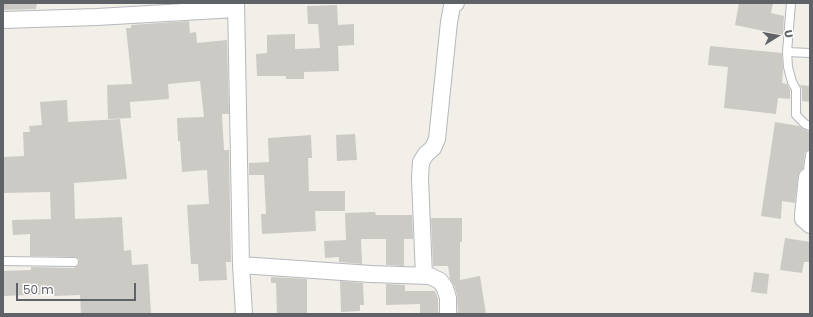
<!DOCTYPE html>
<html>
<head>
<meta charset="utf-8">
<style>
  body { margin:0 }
  #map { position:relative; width:813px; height:317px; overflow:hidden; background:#f1efe8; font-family:Poppins,sans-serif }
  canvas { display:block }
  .frame { position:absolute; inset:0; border:4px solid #5f6368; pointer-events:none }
  .north { position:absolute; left:757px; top:16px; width:40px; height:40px; -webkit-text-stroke:3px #fff; paint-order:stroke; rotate:79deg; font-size:11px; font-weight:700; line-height:16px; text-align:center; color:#5f6368 }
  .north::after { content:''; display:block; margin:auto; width:14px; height:18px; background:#5f6368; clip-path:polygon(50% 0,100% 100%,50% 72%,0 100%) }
  .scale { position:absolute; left:16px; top:283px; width:120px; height:18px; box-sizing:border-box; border:2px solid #5f6368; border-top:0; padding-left:5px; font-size:12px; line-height:14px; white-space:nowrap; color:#5f6368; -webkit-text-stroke:3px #fff; paint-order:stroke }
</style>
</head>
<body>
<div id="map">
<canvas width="813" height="317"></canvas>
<div class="frame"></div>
<div class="north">U</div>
<div class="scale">50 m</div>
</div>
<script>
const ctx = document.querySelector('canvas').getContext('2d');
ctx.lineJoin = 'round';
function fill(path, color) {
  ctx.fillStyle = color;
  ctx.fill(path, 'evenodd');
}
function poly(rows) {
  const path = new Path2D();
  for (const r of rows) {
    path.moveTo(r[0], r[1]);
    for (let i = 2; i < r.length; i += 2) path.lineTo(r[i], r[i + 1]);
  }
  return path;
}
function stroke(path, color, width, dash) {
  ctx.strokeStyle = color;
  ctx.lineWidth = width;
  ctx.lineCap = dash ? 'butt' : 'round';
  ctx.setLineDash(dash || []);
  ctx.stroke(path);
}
fill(poly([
  [3,3,37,3,36,9,3,10],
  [739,3,773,3,771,13,784,16,783,35,735,25],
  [337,5,338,25,354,24,354,45,338,46,339,71,304,72,304,79,286,79,286,76,257,76,256,54,267,53,267,35,295,34,295,49,320,48,318,24,308,24,307,6],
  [189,21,190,33,196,32,197,43,227,40,229,114,222,114,224,150,229,150,231,262,226,262,227,280,199,281,198,264,191,264,187,205,209,204,207,170,182,172,180,141,178,141,177,118,204,117,200,81,168,84,169,99,130,102,131,118,108,119,107,85,132,84,126,28,131,28,131,25],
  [710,46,782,53,783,71,782,83,787,84,790,90,790,99,778,98,776,114,724,108,728,67,708,65],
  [800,85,810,86,810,102,802,101,802,89],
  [67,100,68,122,120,119,127,179,74,183,75,219,122,217,124,251,131,250,132,265,148,264,151,314,81,314,80,295,54,296,54,294,3,296,3,271,31,270,31,267,74,268,79,264,79,259,74,257,30,256,30,234,13,235,12,220,51,219,50,192,3,193,3,157,24,156,23,132,30,132,29,126,42,125,40,102],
  [775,122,799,126,803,129,810,132,810,150,805,152,803,169,800,171,798,176,795,203,782,201,781,219,761,216],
  [355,134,357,160,337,161,336,135],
  [311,135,312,158,308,158,309,191,345,191,345,211,315,211,316,231,262,234,261,214,266,214,264,175,249,175,249,163,269,162,268,138],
  [375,212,376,215,412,215,413,239,404,239,404,266,386,265,386,239,361,239,362,264,339,262,339,257,325,258,324,241,346,240,345,213],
  [431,218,462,218,462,242,460,242,460,280,480,276,486,314,458,314,457,295,454,285,450,279,448,266,433,266],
  [785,238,810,242,810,262,804,262,802,273,780,270],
  [754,272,769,274,767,294,751,292],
  [271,277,307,279,307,314,277,314,276,283,271,283],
  [340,281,363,283,364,305,360,305,360,311,341,312],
  [386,284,405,285,405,291,435,291,438,299,438,314,420,314,420,304,386,305]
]), '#cccac5');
const service = poly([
  [791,3,787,52,788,67,792,82,796,89,796,115,805,124,810,126],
  [787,52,810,53],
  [807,177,810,155],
  [3,261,74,262]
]);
const minor = poly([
  [236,3,241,265,244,314],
  [3,20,97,17,236,9],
  [810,178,807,177,803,215,803,219,810,225],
  [241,265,371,274,430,276,440,281,445,288,448,298,448,314],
  [424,276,420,178,421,162,426,154,433,148,437,139,449,22,452,6,456,3]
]);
stroke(service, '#b5b8bc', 10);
stroke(minor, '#b5b8bc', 18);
stroke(service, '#fff', 8);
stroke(minor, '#fff', 16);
</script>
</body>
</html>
